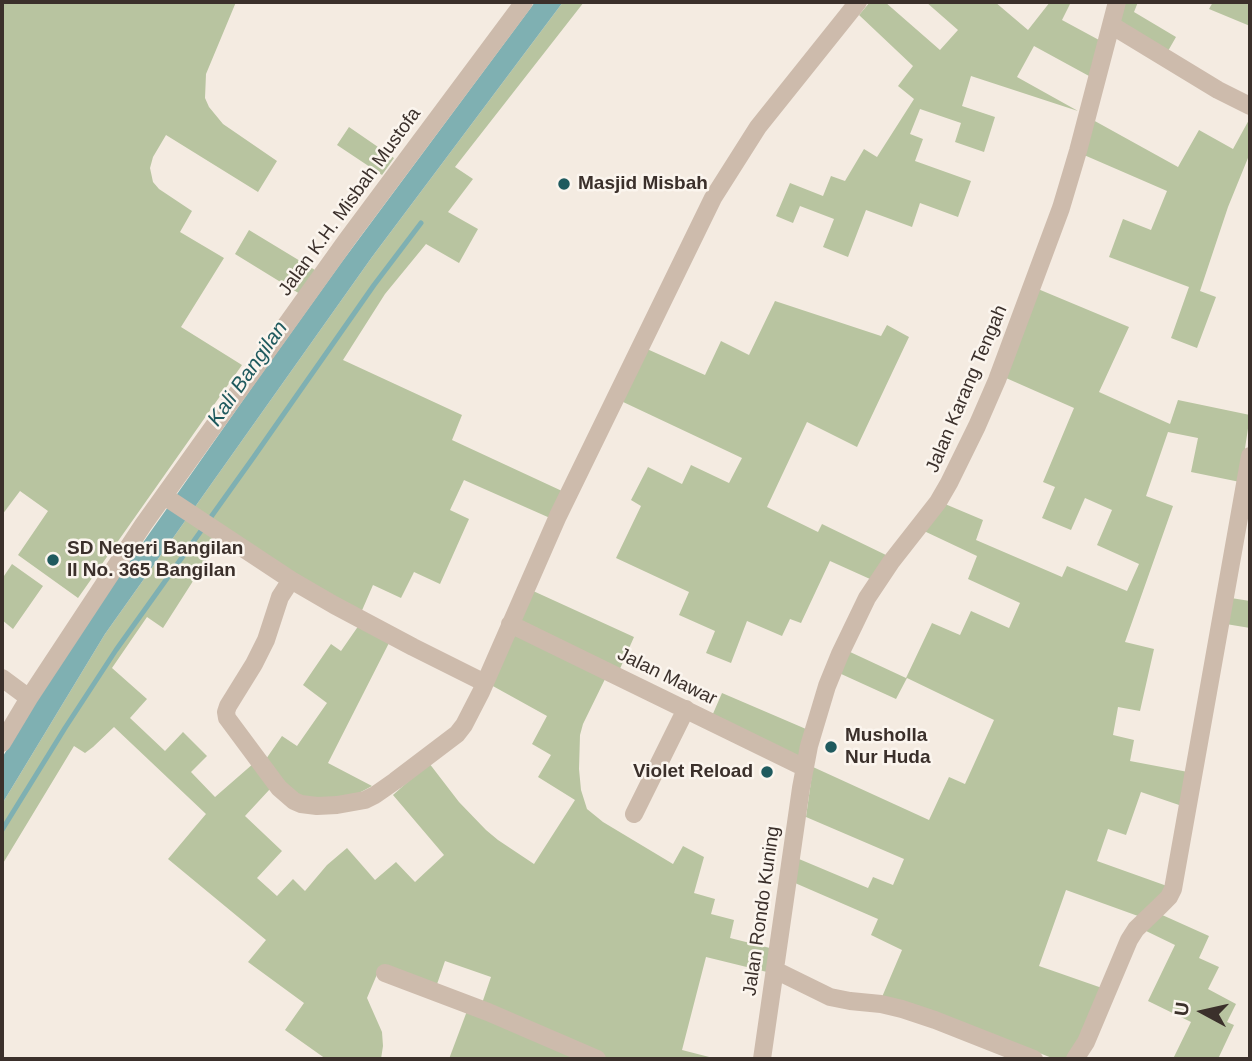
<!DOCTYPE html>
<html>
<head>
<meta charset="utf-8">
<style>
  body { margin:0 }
  #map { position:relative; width:1252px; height:1061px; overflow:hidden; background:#f4ebe1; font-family:Arial,sans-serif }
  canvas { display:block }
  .frame { position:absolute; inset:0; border:4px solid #3b302b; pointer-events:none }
  .north { position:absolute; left:1168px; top:977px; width:70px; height:70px; -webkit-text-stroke:5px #fbf5ee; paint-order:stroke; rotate:278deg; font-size:19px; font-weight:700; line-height:28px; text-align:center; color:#3b302b }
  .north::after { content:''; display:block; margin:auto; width:24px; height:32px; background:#3b302b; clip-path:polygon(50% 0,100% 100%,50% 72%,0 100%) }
</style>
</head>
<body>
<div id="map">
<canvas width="1252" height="1061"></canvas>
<div class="frame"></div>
<div class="north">U</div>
</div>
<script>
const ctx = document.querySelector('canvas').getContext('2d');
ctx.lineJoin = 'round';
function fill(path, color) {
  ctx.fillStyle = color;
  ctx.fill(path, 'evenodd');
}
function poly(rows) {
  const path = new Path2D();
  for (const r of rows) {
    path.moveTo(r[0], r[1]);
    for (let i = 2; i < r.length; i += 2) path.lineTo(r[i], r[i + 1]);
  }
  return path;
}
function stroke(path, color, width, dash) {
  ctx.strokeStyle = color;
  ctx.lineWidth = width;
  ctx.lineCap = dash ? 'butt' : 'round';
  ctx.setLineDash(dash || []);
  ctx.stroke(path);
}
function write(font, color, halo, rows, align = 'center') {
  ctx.font = font + ' Arial,sans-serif';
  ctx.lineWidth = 5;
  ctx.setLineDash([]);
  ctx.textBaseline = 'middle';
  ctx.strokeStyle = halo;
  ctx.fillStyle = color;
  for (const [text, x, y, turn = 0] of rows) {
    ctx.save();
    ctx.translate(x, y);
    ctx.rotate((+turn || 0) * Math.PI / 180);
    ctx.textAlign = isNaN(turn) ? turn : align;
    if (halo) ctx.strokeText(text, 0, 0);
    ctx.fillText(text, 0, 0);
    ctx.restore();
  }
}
fill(poly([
  [2,2,236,2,206,74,205,98,209,107,223,124,277,161,258,192,166,135,153,157,150,168,153,182,159,189,192,211,180,232,224,258,181,327,242,365,78,598,18,555,48,511,20,491,2,515],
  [563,2,584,2,455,167,473,179,448,212,478,229,459,263,426,244,385,294,343,360,462,415,452,440,562,491,550,518,464,480,450,510,469,519,440,584,414,572,401,598,373,585,360,615,225,531,163,628,147,617,112,668,147,699,130,718,165,751,183,732,207,756,191,772,215,797,254,763,270,789,245,816,282,851,257,878,277,896,293,879,305,891,327,865,347,848,375,880,396,862,415,882,444,855,393,795,429,763,459,802,486,830,498,840,534,864,575,800,538,777,551,755,532,744,547,716,491,685,514,631,606,677,583,724,580,735,579,769,581,790,587,809,603,822,673,864,683,846,704,857,694,893,715,899,711,914,734,920,730,938,770,948,767,972,706,957,682,1050,717,1059,449,1059,467,1011,478,1015,491,977,445,961,436,987,378,972,367,998,382,1032,383,1046,381,1059,326,1059,285,1030,304,1003,248,962,266,940,168,859,206,814,114,727,93,747,85,753,74,746,2,865,2,804,105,634,372,257],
  [870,2,885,2,940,50,958,30,926,2,995,2,1028,30,1050,2,1071,2,1062,20,1099,40,1089,76,1034,46,1017,77,1078,111,971,76,962,106,995,117,984,152,955,142,961,123,920,109,910,134,923,139,915,161,971,181,958,217,920,203,912,227,866,210,848,257,823,247,834,219,800,206,793,223,776,216,790,183,823,196,831,176,845,181,864,149,877,157,914,99,898,86,913,66,859,15],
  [1124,2,1138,2,1134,12,1176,37,1168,51,1118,21],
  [1213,2,1250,2,1250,26,1209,9],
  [1250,118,1250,153,1228,207,1200,291,1216,297,1197,348,1171,338,1189,287,1109,257,1123,219,1151,230,1167,191,1084,155,1093,120,1178,167,1199,130,1233,149],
  [349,127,394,158,382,175,337,145],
  [249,230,315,270,300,294,235,254],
  [1038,289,1129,327,1099,392,1170,424,1178,400,1250,415,1240,482,1191,472,1198,438,1168,432,1146,496,1173,506,1125,642,1154,649,1140,711,1118,707,1113,735,1134,740,1130,761,1188,772,1182,806,1141,792,1126,835,1108,829,1097,861,1167,886,1162,893,1138,916,1066,890,1039,966,1102,988,1082,1036,1069,1056,1064,1059,1059,1059,1052,1058,935,1012,882,997,902,950,871,935,878,919,795,883,799,859,868,888,873,877,893,885,904,859,806,817,813,767,929,820,949,777,965,784,994,720,907,678,896,699,839,673,848,651,906,678,932,623,960,635,971,611,1009,628,1020,603,968,579,977,556,924,531,945,504,983,520,976,540,1062,577,1067,566,1127,591,1139,564,1097,545,1112,510,1085,498,1071,530,1042,518,1055,487,1043,482,1074,408,1006,378],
  [775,301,881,336,887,325,909,337,857,447,807,422,767,507,818,532,822,524,886,555,870,579,830,561,801,623,790,619,782,636,747,621,731,663,706,653,715,631,679,615,689,592,616,558,641,506,631,500,648,467,682,484,691,465,729,483,742,458,621,401,647,349,705,375,721,341,749,355],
  [12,564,43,586,13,629,2,620,2,579],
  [531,590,634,637,619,671,516,622],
  [1231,598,1250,601,1250,628,1226,624],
  [359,625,390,641,328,763,372,786,359,793,341,798,307,797,299,795,291,790,266,759,282,736,297,746,327,703,303,685,331,644,341,651],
  [722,693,806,729,800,759,712,716],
  [1160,914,1209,936,1199,958,1219,967,1208,989,1236,1004,1227,1022,1234,1025,1218,1059,1173,1059,1191,1022,1148,1001,1175,945,1144,930]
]), '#b8c4a0');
fill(poly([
  [535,2,563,2,372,257,105,634,2,804,2,758,39,695,97,608,260,376,341,263]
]), '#7fb0b2');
stroke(poly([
  [2,830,65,728,116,650,253,458,374,285,421,223]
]), '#7fb0b2', 5);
stroke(poly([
  [1111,25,1218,90,1250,106],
  [164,496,291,580,334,605,413,647,485,683],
  [291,580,280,597,266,640,254,664,228,706,226,712,227,718,279,788,294,801,301,804,317,806,337,805,365,800,375,795,395,781,457,734,464,725,481,692,558,516,713,198,758,127,858,2],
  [510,624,805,768],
  [2,678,29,698],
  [2,743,29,698,143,525,346,241,524,2],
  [634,814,686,709],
  [775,970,830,997,850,1001,881,1004,902,1009,935,1020,1034,1059],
  [385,973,488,1012,597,1059],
  [762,1059,801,788,809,746,827,686,840,654,867,598,891,562,938,502,949,483,977,426,997,380,1061,208,1078,151,1117,2],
  [1075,1059,1086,1042,1129,940,1136,929,1160,906,1169,897,1173,889,1250,456]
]), '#cdbbac', 18);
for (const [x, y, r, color] of [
  [564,184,7,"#1f5a5e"],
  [53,560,7,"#1f5a5e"],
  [831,747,7,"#1f5a5e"],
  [767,772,7,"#1f5a5e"]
]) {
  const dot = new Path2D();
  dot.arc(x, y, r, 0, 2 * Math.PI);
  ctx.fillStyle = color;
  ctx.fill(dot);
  stroke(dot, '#fbf5ee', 2.5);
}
write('bold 19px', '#3b302b', '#fbf5ee', [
  ["Masjid Misbah",578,184],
  ["SD Negeri Bangilan",67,549],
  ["II No. 365 Bangilan",67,571],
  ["Musholla",845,736],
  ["Nur Huda",845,758],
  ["Violet Reload",753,772,"right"]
], 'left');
write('19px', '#3b302b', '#fbf5ee', [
  ["Jalan K.H. Misbah Mustofa",350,202,-54],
  ["Jalan Karang Tengah",967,389,-67],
  ["Jalan Mawar",667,677,26],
  ["Jalan Rondo Kuning",762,911,-82]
]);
write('italic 21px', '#1f5a5e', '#fbf5ee', [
  ["Kali Bangilan",248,374,-55]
]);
</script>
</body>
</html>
